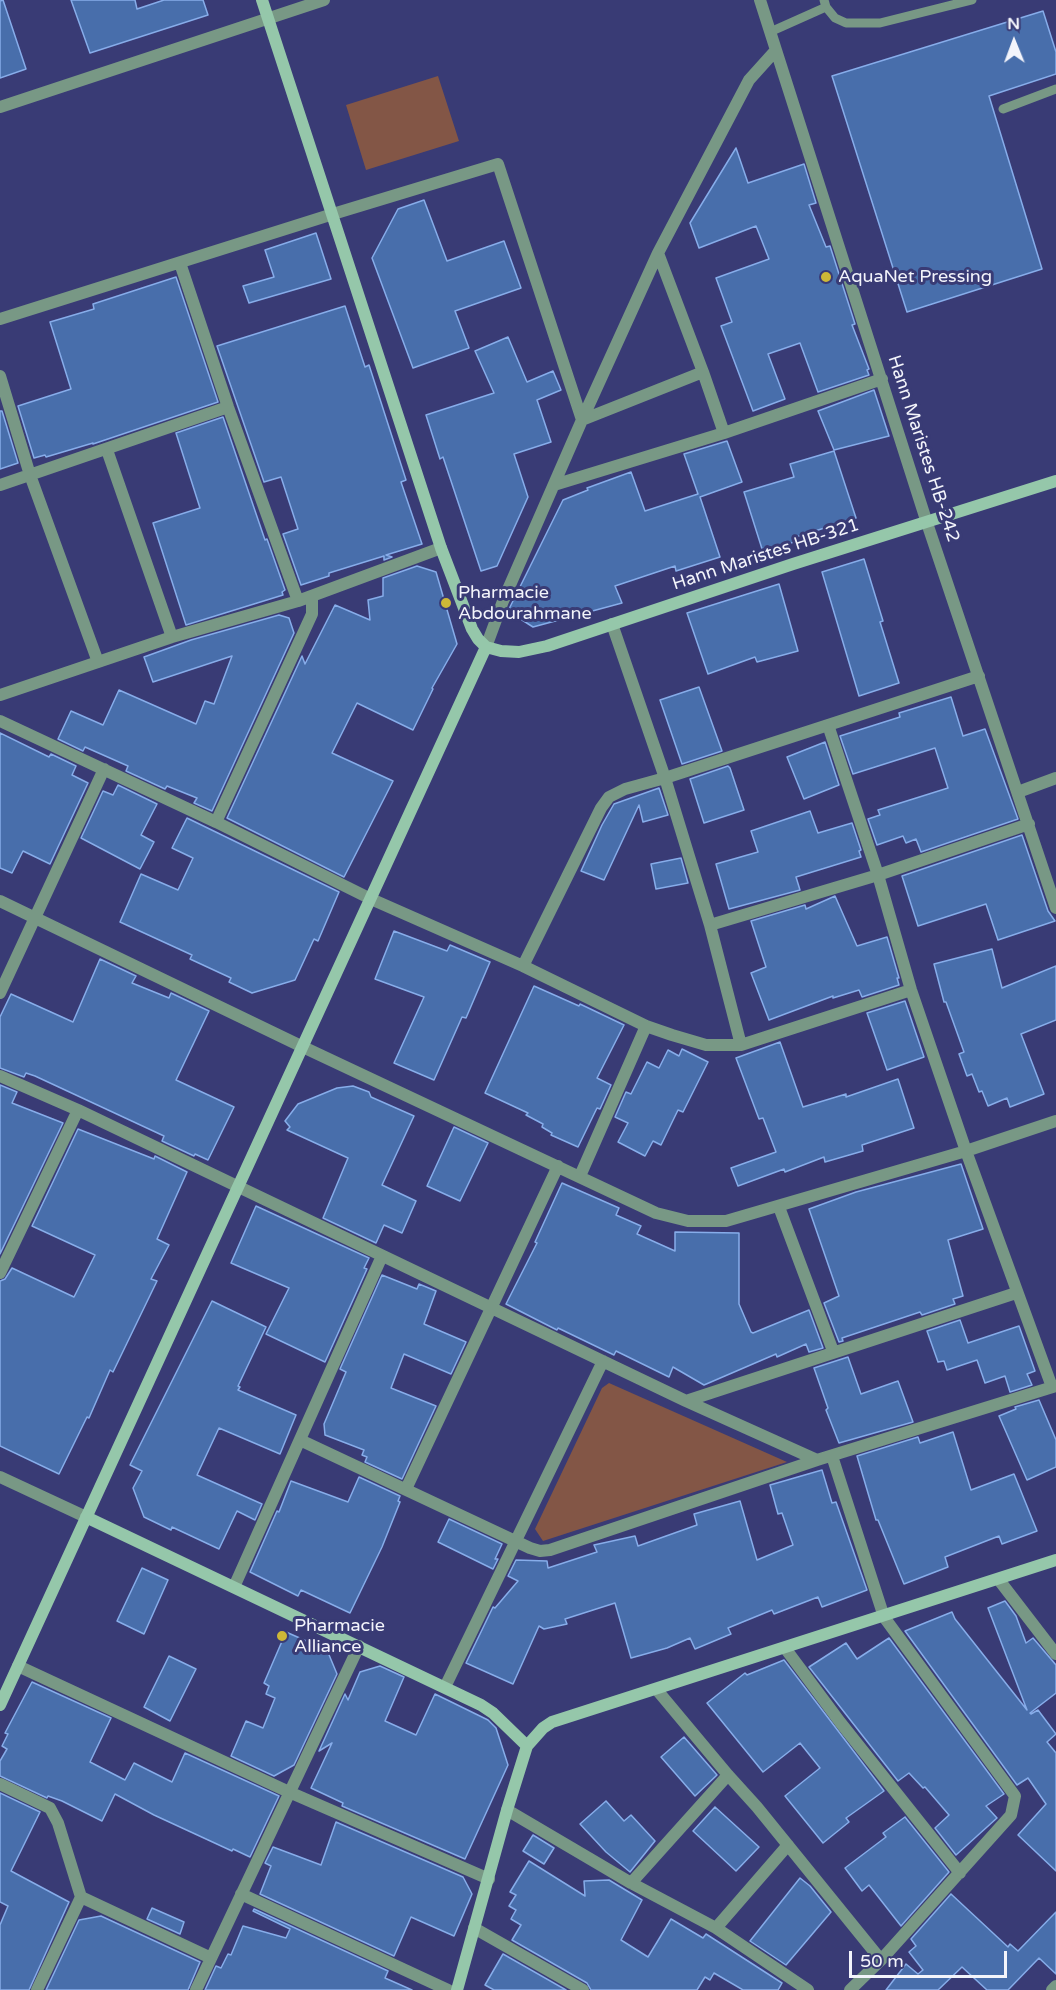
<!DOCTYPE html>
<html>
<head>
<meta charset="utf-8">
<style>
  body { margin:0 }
  #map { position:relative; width:1056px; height:1990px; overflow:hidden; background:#393b75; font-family:"Varela Round",sans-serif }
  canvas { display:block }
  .north { position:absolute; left:984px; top:12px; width:60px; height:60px; -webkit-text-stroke:4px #393b75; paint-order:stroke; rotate:359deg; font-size:16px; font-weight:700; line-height:24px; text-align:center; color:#f3f4fb }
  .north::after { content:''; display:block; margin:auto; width:21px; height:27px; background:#f3f4fb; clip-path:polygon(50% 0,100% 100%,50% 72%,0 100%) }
  .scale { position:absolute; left:849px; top:1951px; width:158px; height:27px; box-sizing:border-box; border:3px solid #f3f4fb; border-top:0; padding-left:8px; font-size:18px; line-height:21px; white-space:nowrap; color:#f3f4fb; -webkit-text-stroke:4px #393b75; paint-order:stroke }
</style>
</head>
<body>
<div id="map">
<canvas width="1056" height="1990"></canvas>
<div class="north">N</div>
<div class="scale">50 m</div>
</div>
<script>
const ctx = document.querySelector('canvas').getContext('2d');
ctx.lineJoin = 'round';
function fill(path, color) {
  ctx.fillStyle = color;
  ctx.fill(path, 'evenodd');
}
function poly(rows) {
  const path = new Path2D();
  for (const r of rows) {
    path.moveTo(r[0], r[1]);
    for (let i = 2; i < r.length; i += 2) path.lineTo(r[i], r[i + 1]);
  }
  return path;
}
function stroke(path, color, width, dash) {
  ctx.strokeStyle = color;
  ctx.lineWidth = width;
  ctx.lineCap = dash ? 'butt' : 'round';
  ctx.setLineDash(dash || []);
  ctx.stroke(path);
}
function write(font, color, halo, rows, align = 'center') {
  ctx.font = font + ' "Varela Round",sans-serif';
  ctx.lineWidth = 6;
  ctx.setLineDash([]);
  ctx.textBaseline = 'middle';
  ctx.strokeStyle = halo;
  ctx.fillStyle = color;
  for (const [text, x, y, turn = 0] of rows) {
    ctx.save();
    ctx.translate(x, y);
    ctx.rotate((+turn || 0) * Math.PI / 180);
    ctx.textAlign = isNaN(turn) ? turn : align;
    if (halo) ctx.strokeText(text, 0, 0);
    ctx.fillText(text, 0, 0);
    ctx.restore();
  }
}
fill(poly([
  [438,76,459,141,366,170,346,105],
  [609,1383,787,1462,543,1541,535,1529,602,1388]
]), '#835646');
const building = poly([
  [3,0,26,69,0,78,0,1,3,0],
  [71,0,135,0,137,9,164,0,203,0,208,15,90,53,71,0],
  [1043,11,1056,52,1056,74,989,96,1042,269,907,312,832,76,1043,11],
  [736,148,748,183,804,164,816,203,809,205,826,247,830,246,855,324,852,325,869,369,867,370,869,375,818,392,800,343,768,354,785,399,753,411,721,326,732,322,716,278,769,259,756,226,699,248,690,223,736,148],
  [424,200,447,261,504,241,521,288,455,311,469,348,413,368,372,258,398,209,424,200],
  [316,233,331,279,249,303,243,286,274,277,265,250,316,233],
  [176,277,218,402,93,444,93,443,46,457,45,455,34,458,18,406,71,389,50,322,94,309,93,304,176,277],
  [345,306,365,367,369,365,406,480,401,482,422,544,386,555,392,557,384,560,384,556,329,573,329,576,301,585,283,534,298,529,281,477,264,482,217,346,345,306],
  [508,337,527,382,553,371,561,390,537,400,551,442,514,454,528,497,497,566,481,571,443,457,440,459,426,415,494,393,475,351,508,337],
  [874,390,889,436,834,450,818,411,874,390],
  [0,411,2,411,18,463,0,469,0,411],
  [223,417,265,540,267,539,285,590,282,592,283,595,186,625,153,523,200,508,176,433,223,417],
  [727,441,742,482,700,497,720,557,676,571,675,566,615,586,622,603,533,627,508,611,563,500,588,490,587,488,631,472,645,511,698,494,684,454,727,441],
  [834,451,856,518,796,537,797,541,763,552,744,492,794,477,790,464,834,451],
  [864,559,883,621,880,622,899,683,859,696,822,572,864,559],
  [417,566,436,572,457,644,432,688,433,689,413,730,357,703,332,753,393,781,344,877,227,818,302,656,305,664,335,605,370,620,368,600,383,596,383,578,417,566],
  [779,584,798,651,757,662,755,657,708,674,687,613,779,584],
  [279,615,289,618,294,633,212,811,194,803,197,798,167,786,165,789,126,771,128,766,85,747,83,751,58,739,71,711,103,725,119,690,196,724,205,701,214,704,232,656,153,682,144,657,191,640,279,615],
  [699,687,722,751,682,764,660,700,699,687],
  [951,697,963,736,985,729,1018,819,921,852,916,839,906,843,903,836,877,845,868,819,880,815,878,810,948,788,935,748,853,774,840,736,900,717,899,713,951,697],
  [0,733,49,757,51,754,76,766,72,775,88,783,50,864,23,851,12,873,0,868,0,733],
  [825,742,839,785,804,799,787,757,825,742],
  [728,766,730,768,744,810,704,823,690,779,728,766],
  [118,785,157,804,141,835,154,842,140,869,81,838,103,791,113,795,118,785],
  [659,788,668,815,643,822,639,805,604,880,581,871,602,825,614,804,659,788],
  [810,811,818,833,852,823,861,850,859,851,861,857,796,877,800,890,729,909,716,864,758,852,751,831,810,811],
  [187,818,339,892,318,941,314,939,295,980,252,993,229,982,231,978,190,959,192,955,120,922,141,874,178,890,193,858,172,848,187,818],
  [1022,835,1048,911,1055,921,998,940,986,904,918,926,902,876,1022,835],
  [681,858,688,883,656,889,651,864,681,858],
  [835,896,857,946,887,937,899,978,897,978,899,985,862,997,859,990,833,998,833,996,769,1020,751,973,766,967,751,921,805,905,806,909,835,896],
  [394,931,447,951,450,945,490,962,466,1018,462,1017,434,1080,394,1063,424,997,375,979,394,931],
  [992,949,1002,988,1056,966,1056,1020,1021,1034,1044,1094,1010,1107,1007,1098,988,1106,982,1091,979,1092,972,1074,967,1076,959,1054,964,1052,946,1002,944,1002,934,964,992,949],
  [100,959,136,976,132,983,169,998,171,993,209,1011,176,1080,234,1107,208,1160,195,1154,194,1156,162,1141,164,1136,35,1076,26,1073,24,1077,0,1068,0,1017,11,994,73,1022,100,959],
  [534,986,579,1006,580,1004,624,1025,597,1078,611,1085,600,1109,597,1108,578,1147,551,1135,552,1133,542,1127,543,1124,526,1115,528,1113,485,1093,534,986],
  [905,1001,924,1057,887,1070,867,1013,905,1001],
  [780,1042,803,1107,846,1094,846,1097,898,1079,914,1128,862,1145,863,1151,825,1162,824,1157,785,1172,784,1169,738,1186,731,1168,776,1152,763,1118,759,1119,736,1058,780,1042],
  [682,1049,708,1062,683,1112,678,1110,661,1145,653,1141,645,1156,618,1142,628,1123,615,1117,626,1092,631,1094,647,1062,659,1068,668,1050,679,1056,682,1049],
  [0,1085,17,1092,12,1103,63,1123,0,1254,0,1085],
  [353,1086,369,1092,371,1097,414,1116,382,1185,416,1201,402,1233,384,1225,376,1243,323,1218,348,1158,287,1130,290,1127,285,1121,298,1104,337,1088,353,1086],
  [454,1127,488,1143,460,1201,427,1186,454,1127],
  [78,1129,154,1159,155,1156,187,1172,157,1239,169,1245,151,1279,157,1281,113,1372,110,1370,89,1418,87,1417,59,1474,0,1446,0,1281,5,1279,12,1268,74,1297,95,1255,32,1226,78,1129],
  [961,1164,983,1229,948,1240,963,1296,953,1299,955,1304,922,1315,920,1312,842,1338,843,1341,839,1342,824,1303,839,1296,809,1209,856,1192,961,1164],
  [562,1183,619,1208,616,1215,641,1226,637,1234,675,1251,675,1232,739,1233,739,1304,751,1332,753,1333,809,1310,823,1348,809,1352,806,1344,777,1357,776,1354,704,1385,673,1367,669,1377,616,1351,614,1355,558,1328,557,1330,506,1304,537,1243,535,1242,562,1183],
  [256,1206,369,1258,364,1268,367,1269,325,1362,266,1334,289,1288,231,1263,256,1206],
  [382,1275,417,1289,419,1284,436,1291,424,1324,466,1342,451,1374,404,1354,391,1388,436,1406,402,1479,365,1462,367,1457,362,1455,364,1450,325,1435,324,1424,346,1372,340,1369,382,1275],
  [212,1301,266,1327,238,1386,240,1387,238,1390,296,1415,280,1454,219,1428,197,1475,262,1504,255,1520,237,1511,219,1549,172,1527,171,1530,144,1517,133,1488,142,1471,130,1465,212,1301],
  [960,1320,968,1343,1019,1326,1035,1371,1027,1374,1032,1385,1010,1392,1005,1376,985,1383,977,1360,947,1370,944,1361,938,1362,927,1331,960,1320],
  [848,1357,861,1394,898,1381,913,1422,839,1443,826,1410,828,1408,814,1368,848,1357],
  [1039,1400,1056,1440,1056,1467,1027,1480,999,1416,1016,1409,1015,1407,1039,1400],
  [953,1432,971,1490,1014,1474,1037,1531,1002,1544,999,1536,945,1557,948,1567,904,1584,878,1520,876,1520,857,1456,918,1437,920,1443,953,1432],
  [822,1470,832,1503,836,1502,867,1590,822,1607,818,1597,774,1614,772,1610,728,1628,731,1634,695,1649,690,1638,667,1648,631,1658,615,1603,565,1619,567,1624,544,1629,539,1626,513,1684,466,1663,493,1607,495,1608,518,1581,508,1576,516,1560,547,1561,548,1568,597,1552,594,1545,635,1536,638,1546,697,1525,694,1514,740,1501,757,1560,793,1545,782,1513,778,1514,770,1485,822,1470],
  [359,1477,400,1496,398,1501,400,1502,382,1547,350,1613,301,1590,298,1596,250,1572,277,1511,279,1512,291,1481,348,1502,359,1477],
  [449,1519,502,1544,495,1559,498,1559,493,1569,438,1542,449,1519],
  [142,1568,168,1580,144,1634,117,1621,142,1568],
  [1005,1601,1016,1616,1026,1643,1033,1638,1056,1665,1056,1693,1030,1713,1031,1714,1038,1710,1056,1734,1047,1742,1056,1753,1056,1871,1018,1835,1046,1804,1028,1778,1017,1785,905,1631,952,1612,955,1619,1027,1710,988,1608,1005,1601],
  [286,1632,327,1650,337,1674,294,1765,274,1776,231,1756,246,1721,263,1728,275,1698,266,1694,269,1686,264,1683,286,1632],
  [889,1638,1004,1794,986,1806,997,1818,956,1855,935,1828,949,1815,925,1787,923,1788,909,1773,898,1781,809,1667,846,1643,857,1659,889,1638],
  [169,1656,196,1669,170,1721,144,1707,169,1656],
  [784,1660,884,1791,846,1818,849,1822,823,1843,785,1796,820,1768,800,1743,763,1772,707,1703,745,1673,747,1675,784,1660],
  [380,1666,404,1677,385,1721,416,1735,435,1694,488,1720,496,1728,508,1765,465,1859,342,1806,343,1803,311,1788,332,1743,319,1751,345,1694,348,1700,360,1672,380,1666],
  [32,1682,111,1718,90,1762,125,1780,134,1763,172,1782,185,1753,279,1796,250,1857,233,1849,232,1851,154,1815,115,1794,102,1821,62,1801,48,1796,47,1798,0,1776,0,1761,7,1749,2,1746,8,1734,5,1733,32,1682],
  [684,1737,717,1775,695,1796,661,1757,684,1737],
  [0,1793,40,1812,11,1871,69,1902,29,1990,0,1990,0,1925,8,1906,0,1902,0,1793],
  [606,1801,624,1821,631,1815,655,1841,630,1872,606,1852,580,1824,606,1801],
  [715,1807,759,1847,736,1871,693,1831,715,1807],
  [905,1817,949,1872,901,1926,869,1885,862,1891,845,1868,886,1837,883,1833,905,1817],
  [336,1822,463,1877,472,1894,454,1936,411,1917,394,1956,260,1894,271,1866,265,1863,273,1847,321,1865,336,1822],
  [533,1835,554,1848,544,1864,523,1851,533,1835],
  [529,1861,585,1896,584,1881,609,1880,642,1900,621,1940,648,1957,671,1919,703,1938,706,1934,782,1983,778,1990,743,1990,714,1973,710,1980,705,1977,697,1990,591,1990,587,1983,512,1940,521,1925,511,1919,516,1910,509,1906,516,1895,510,1892,529,1861],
  [800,1878,810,1886,831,1912,786,1965,750,1941,800,1878],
  [951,1894,1008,1947,1010,1944,1018,1951,1056,1912,1056,1974,1039,1958,1008,1990,987,1990,962,1967,938,1990,886,1990,906,1964,918,1974,923,1970,909,1952,916,1946,911,1939,951,1894],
  [152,1908,184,1922,180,1934,147,1919,152,1908],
  [254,1909,388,1971,385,1978,412,1990,205,1990,216,1966,221,1968,228,1954,231,1955,243,1926,286,1938,290,1929,253,1911,254,1909],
  [101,1916,200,1962,188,1990,46,1990,79,1920,101,1916],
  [503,1954,566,1990,494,1990,485,1985,503,1954]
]);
fill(building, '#486eab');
stroke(building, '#87adea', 1.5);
stroke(poly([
  [824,0,826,7,835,18,846,23,880,23,972,0],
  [770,32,826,7],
  [1003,109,1056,89]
]), '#789885', 9);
stroke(poly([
  [760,0,927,523,1056,908],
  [0,107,324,0],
  [658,253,703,372,724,433],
  [180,263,228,407,298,601],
  [0,319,333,214,498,164,582,420,703,372],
  [0,376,30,475,98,662],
  [107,450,172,637],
  [0,485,228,407],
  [554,485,724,433,882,379],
  [612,624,665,778,710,925,741,1045],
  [486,647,503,601,582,420,658,253,749,80,776,50],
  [0,695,172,637,298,601,441,548],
  [0,721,216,822,371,899,523,966,646,1026,672,1035,706,1045,741,1045,911,990],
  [828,725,878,875,911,990,966,1151,1052,1387],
  [1018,792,1056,778],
  [216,822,312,614,312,596],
  [0,901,303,1047,656,1213,688,1221,726,1221,966,1151,1056,1121],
  [710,925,878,875,1029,824],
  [523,966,601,808,609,797,625,789,665,778,979,676],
  [0,993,104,769],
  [0,1076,78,1110,686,1401,817,1460],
  [580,1176,646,1026],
  [779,1207,833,1351],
  [0,1273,78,1110],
  [686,1401,1016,1293],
  [300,1440,530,1548,540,1551,550,1550,817,1460,1056,1386],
  [832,1456,884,1617,1015,1796,1011,1815,881,1960,850,1990],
  [0,1477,86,1517],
  [406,1489,558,1166],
  [999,1580,1056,1654],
  [234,1587,382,1256],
  [785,1648,840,1722,960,1873],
  [18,1666,289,1792,489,1879],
  [445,1687,603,1361],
  [657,1690,728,1775,757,1807,881,1960],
  [0,1784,50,1808,58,1823,81,1897,37,1990],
  [507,1810,631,1883,716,1928,808,1990],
  [631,1883,728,1775],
  [241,1894,448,1990],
  [81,1897,211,1958],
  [474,1928,583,1990],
  [716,1928,788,1845],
  [196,1990,359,1646],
  [1052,1990,1056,1986]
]), '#789885', 12);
stroke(poly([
  [262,0,441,548,472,629,478,639,486,647,501,651,519,652,547,646,793,564,1056,481],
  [86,1517,481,1705,493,1713,527,1746],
  [0,1705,486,647],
  [457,1990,507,1810,527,1746,543,1728,552,1722,1056,1560]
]), '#95c7aa', 12);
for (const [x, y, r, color] of [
  [826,277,6,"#ceb837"],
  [446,603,6,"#ceb837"],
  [282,1636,6,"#ceb837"]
]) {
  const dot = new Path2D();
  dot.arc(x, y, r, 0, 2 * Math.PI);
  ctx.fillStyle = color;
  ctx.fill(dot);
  stroke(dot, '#393b75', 2);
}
write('18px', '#f3f4fb', '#393b75', [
  ["AquaNet Pressing",838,277],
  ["Pharmacie",458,593],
  ["Abdourahmane",458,614],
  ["Pharmacie",294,1626],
  ["Alliance",294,1647]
], 'left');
write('18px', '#f3f4fb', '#393b75', [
  ["Hann Maristes HB-242",923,449,72],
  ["Hann Maristes HB-321",766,555,-18]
]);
</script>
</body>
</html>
